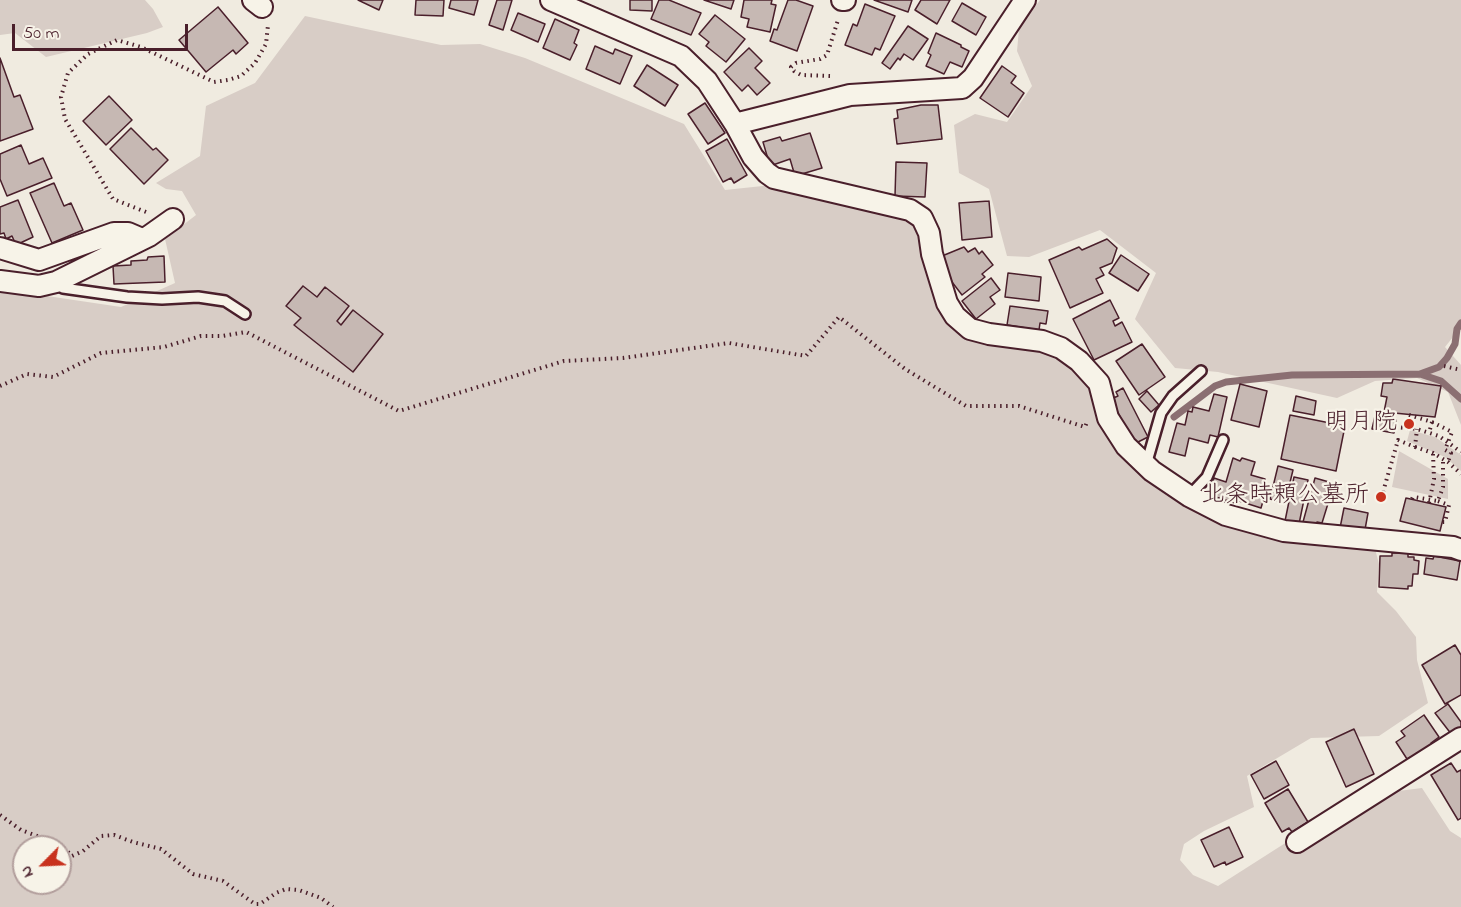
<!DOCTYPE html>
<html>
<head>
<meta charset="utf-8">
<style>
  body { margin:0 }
  #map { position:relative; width:1461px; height:907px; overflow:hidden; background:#f0ebe0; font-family:"Indie Flower",sans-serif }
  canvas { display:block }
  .north { position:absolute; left:12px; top:835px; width:60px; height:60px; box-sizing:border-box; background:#f7f3e8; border:2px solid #b29e9c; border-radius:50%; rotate:246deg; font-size:16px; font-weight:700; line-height:24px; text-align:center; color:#4a1f2b }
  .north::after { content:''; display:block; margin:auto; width:21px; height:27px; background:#c8321e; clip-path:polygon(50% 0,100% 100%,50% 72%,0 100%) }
  .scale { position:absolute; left:12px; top:24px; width:176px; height:27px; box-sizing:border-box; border:3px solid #4a1f2b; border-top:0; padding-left:8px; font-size:18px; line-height:21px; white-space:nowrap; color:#4a1f2b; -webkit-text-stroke:4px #f7f3e8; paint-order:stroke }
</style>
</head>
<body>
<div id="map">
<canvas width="1461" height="907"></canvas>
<div class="north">N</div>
<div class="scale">50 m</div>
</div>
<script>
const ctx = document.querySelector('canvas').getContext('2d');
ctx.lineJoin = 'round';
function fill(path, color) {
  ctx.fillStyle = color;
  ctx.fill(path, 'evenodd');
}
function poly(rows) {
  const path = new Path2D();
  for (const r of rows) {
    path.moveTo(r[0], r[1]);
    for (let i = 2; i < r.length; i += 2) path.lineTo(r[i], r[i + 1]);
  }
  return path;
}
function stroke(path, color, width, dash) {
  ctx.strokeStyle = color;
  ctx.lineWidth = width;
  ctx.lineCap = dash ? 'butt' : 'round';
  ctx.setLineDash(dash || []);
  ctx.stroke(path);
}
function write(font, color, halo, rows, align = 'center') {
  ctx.font = font + ' "Indie Flower","Klee One",sans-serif';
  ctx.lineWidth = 4.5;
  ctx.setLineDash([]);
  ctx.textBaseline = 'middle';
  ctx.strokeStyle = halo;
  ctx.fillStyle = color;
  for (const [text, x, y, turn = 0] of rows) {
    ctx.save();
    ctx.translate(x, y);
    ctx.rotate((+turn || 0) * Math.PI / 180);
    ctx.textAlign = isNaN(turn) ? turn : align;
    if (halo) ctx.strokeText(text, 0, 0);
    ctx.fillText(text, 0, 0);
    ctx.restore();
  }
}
fill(poly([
  [0,0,145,0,153,9,163,27,147,33,46,57,15,33,0,35],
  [1040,0,1461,0,1461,327,1445,347,1461,365,1461,425,1448,392,1417,378,1375,381,1337,398,1218,372,1175,368,1135,319,1156,273,1100,230,1029,257,1007,256,989,189,959,173,954,125,975,114,1007,122,1032,86,1017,51,1019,29],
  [305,16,441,45,480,44,525,58,684,124,725,190,772,185,895,215,912,223,920,234,933,294,949,324,1033,346,1062,358,1081,374,1092,392,1102,416,1203,511,1241,530,1315,540,1373,541,1379,564,1377,592,1396,611,1416,637,1417,660,1428,703,1379,736,1311,738,1247,776,1254,807,1204,831,1184,844,1180,860,1193,875,1218,886,1359,796,1422,788,1450,831,1461,838,1461,907,0,907,0,289,121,307,175,283,165,239,196,215,182,191,166,189,156,183,200,156,206,106,255,83],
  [24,847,60,847,60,883,24,883],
  [1410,430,1435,437,1461,455,1461,471,1445,457,1407,441],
  [1399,451,1448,479,1448,499,1392,487]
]), '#d8cdc6');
stroke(poly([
  [1420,374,1439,367,1447,358,1455,344,1457,329,1461,323],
  [1174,417,1215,386,1226,382,1292,375,1420,374,1441,381,1461,399]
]), '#8b6f72', 7);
const building = poly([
  [358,0,383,0,379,10,358,0],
  [416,0,444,0,443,16,415,15,416,0],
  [451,0,478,0,474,15,449,8,451,0],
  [497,0,512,0,503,30,489,25,497,0],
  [630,0,652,0,652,11,630,10,630,0],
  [659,0,669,0,701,13,691,35,651,19,659,0],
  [704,0,734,0,731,9,704,0],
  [744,0,772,0,771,4,776,5,770,32,747,27,749,19,741,17,744,0],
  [788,0,796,0,813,6,797,51,770,41,774,29,777,30,788,0],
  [874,0,912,0,908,12,874,0],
  [921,0,950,0,937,24,915,10,921,0],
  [962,3,986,17,976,35,952,21,962,3],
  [865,4,895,16,880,50,875,48,872,55,845,45,853,24,857,26,865,4],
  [218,7,248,43,236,54,233,50,206,72,179,40,218,7],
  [518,13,545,24,538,42,511,30,518,13],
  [715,15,745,39,726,62,706,46,709,42,699,34,715,15],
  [555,19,579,30,574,43,577,45,570,60,543,48,555,19],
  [908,26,928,39,913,60,904,54,900,60,898,58,890,69,882,63,908,26],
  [936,33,961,45,961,47,969,51,962,67,950,62,944,74,926,66,931,55,928,53,936,33],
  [595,46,613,54,615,49,632,56,620,84,586,69,595,46],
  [749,48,762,61,755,68,770,83,757,95,748,85,742,91,724,72,749,48],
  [0,58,14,97,20,95,33,129,0,141,0,58],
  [647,65,678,85,665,106,634,86,647,65],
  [1002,66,1016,76,1011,83,1024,93,1008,117,980,98,1002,66],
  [109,96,132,120,106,145,83,121,109,96],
  [705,103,725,133,708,144,688,114,705,103],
  [921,105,938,105,942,139,897,144,894,119,898,118,897,110,921,105],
  [131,128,153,150,156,148,168,160,144,184,110,149,131,128],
  [810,133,822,168,795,176,790,159,770,166,763,142,780,137,782,141,810,133],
  [727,139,747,175,734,183,731,178,723,182,706,151,727,139],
  [21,145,29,164,43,158,52,178,7,196,0,179,0,154,21,145],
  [896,162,927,163,925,197,895,196,896,162],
  [54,183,64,206,71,203,83,230,52,243,30,193,54,183],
  [18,200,33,237,16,245,12,236,6,239,4,233,0,234,0,207,18,200],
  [989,201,992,237,962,240,959,203,989,201],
  [1107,239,1117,248,1112,263,1100,268,1104,275,1096,279,1103,293,1070,308,1049,260,1079,247,1082,250,1107,239],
  [964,247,968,252,975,248,979,254,982,251,993,265,982,274,985,277,962,295,952,282,942,256,964,247],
  [1121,255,1149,274,1138,291,1109,273,1121,255],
  [164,256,165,282,114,284,113,266,131,265,131,261,147,260,148,257,164,256],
  [1008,273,1041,277,1039,301,1005,297,1008,273],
  [991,278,1000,290,990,297,995,304,976,319,962,301,991,278],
  [303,286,317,297,325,287,349,306,337,321,341,325,353,310,383,334,353,372,294,325,301,318,286,306,303,286],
  [1110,300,1119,318,1113,321,1115,326,1122,322,1132,342,1094,360,1073,319,1110,300],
  [1010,306,1048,311,1046,324,1040,323,1039,330,1007,325,1010,306],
  [1142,344,1165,377,1139,395,1116,361,1142,344],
  [1393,379,1441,386,1435,417,1384,412,1387,397,1381,396,1383,383,1392,383,1393,379],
  [1240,384,1267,391,1259,427,1231,420,1240,384],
  [1123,388,1148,437,1134,444,1111,399,1118,396,1116,392,1123,388],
  [1147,391,1159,405,1151,412,1139,399,1147,391],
  [1214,394,1227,397,1218,437,1210,435,1208,443,1189,438,1185,456,1169,452,1177,423,1185,425,1188,411,1192,412,1193,407,1209,411,1214,394],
  [1296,396,1316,401,1314,415,1293,411,1296,396],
  [1290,415,1345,426,1336,471,1281,459,1290,415],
  [1375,416,1396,420,1394,433,1372,429,1375,416],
  [1233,458,1240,461,1242,458,1255,462,1251,475,1265,479,1262,490,1266,491,1261,508,1236,500,1235,503,1209,495,1214,478,1226,482,1233,458],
  [1278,466,1293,470,1285,503,1270,499,1278,466],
  [1294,477,1308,480,1299,524,1285,521,1294,477],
  [1315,478,1329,482,1325,496,1330,497,1322,523,1317,522,1316,526,1303,522,1315,478],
  [1406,498,1446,507,1440,531,1400,521,1406,498],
  [1344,508,1368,513,1364,535,1339,533,1344,508],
  [1392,553,1408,553,1408,557,1414,557,1414,560,1419,561,1418,574,1413,574,1412,586,1408,586,1408,589,1379,587,1380,556,1392,556,1392,553],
  [1434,556,1460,561,1457,580,1424,574,1426,558,1433,559,1434,556],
  [1455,645,1461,655,1461,695,1445,704,1422,665,1455,645],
  [1448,704,1461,722,1461,729,1452,735,1435,713,1448,704],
  [1424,715,1439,737,1431,743,1435,748,1415,762,1411,757,1407,759,1396,742,1405,736,1401,731,1424,715],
  [1354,729,1374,774,1346,787,1326,742,1354,729],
  [1276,761,1289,785,1264,799,1251,775,1276,761],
  [1451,763,1457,772,1461,770,1461,818,1458,820,1431,775,1451,763],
  [1288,789,1308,822,1292,832,1289,828,1282,832,1265,803,1288,789],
  [1229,827,1243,857,1226,865,1225,862,1214,867,1201,840,1229,827]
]);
fill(building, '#c6b8b3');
stroke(building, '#4a1f2b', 1.5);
const service = poly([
  [56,283,63,288,127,297,162,299,198,297,225,301,245,314],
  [1146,465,1161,413,1173,396,1201,371],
  [1189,496,1207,477,1223,440]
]);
const minor = poly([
  [253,0,262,7],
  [551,0,681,56,707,81,735,124,753,157,767,173,774,178,910,210,922,218,929,233,932,254,947,303,955,316,970,329,989,334,1042,341,1061,348,1079,361,1099,383,1108,418,1126,446,1152,471,1189,496,1226,515,1284,531,1453,547,1461,550],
  [842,0,845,0],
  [735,124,850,95,962,88,973,78,1025,0],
  [0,248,39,260,114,233,128,233,142,239],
  [0,281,39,286,56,282,149,236,173,219],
  [1297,842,1461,738]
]);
stroke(service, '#4a1f2b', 14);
stroke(minor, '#4a1f2b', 24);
stroke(poly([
  [830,76,801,75,794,71,791,67,796,63,820,59,827,55,838,20],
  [146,212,113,199,65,119,61,97,68,73,88,54,117,40,141,47,214,82,228,80,241,76,255,63,266,44,268,25],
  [1444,366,1461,370],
  [0,386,27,374,53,377,101,353,164,347,201,336,222,336,246,332,399,411,564,361,623,358,729,343,806,356,839,317,905,369,966,406,1019,406,1085,427,1087,422],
  [1409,415,1432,422,1429,433],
  [1432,422,1452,432,1445,450,1451,453,1448,462],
  [1395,427,1417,429,1439,436,1461,452],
  [1415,447,1433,453,1448,462,1461,474],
  [1383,492,1398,440,1415,447,1417,429],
  [1412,499,1413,497,1438,501,1443,487,1443,459],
  [1438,501,1449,505,1445,522,1442,522],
  [1429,503,1434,479,1433,454],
  [0,815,21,830,51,841,65,849,72,856,83,851,101,836,114,835,133,842,161,849,193,874,223,881,255,904,260,904,276,893,286,889,299,890,321,898,333,907]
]), '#4a1f2b', 4, [1.5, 4.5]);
stroke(service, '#f7f3e8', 9);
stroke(minor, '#f7f3e8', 20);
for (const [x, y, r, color] of [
  [1409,424,6,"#c8321e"],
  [1381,497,6,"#c8321e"]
]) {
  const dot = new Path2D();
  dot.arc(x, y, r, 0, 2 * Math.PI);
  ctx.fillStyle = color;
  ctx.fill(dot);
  stroke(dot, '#f7f3e8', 2);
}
write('24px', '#4a1f2b', '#f7f3e8', [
  ["明月院",1397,424],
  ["北条時頼公墓所",1369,497]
], 'right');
</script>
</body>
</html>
